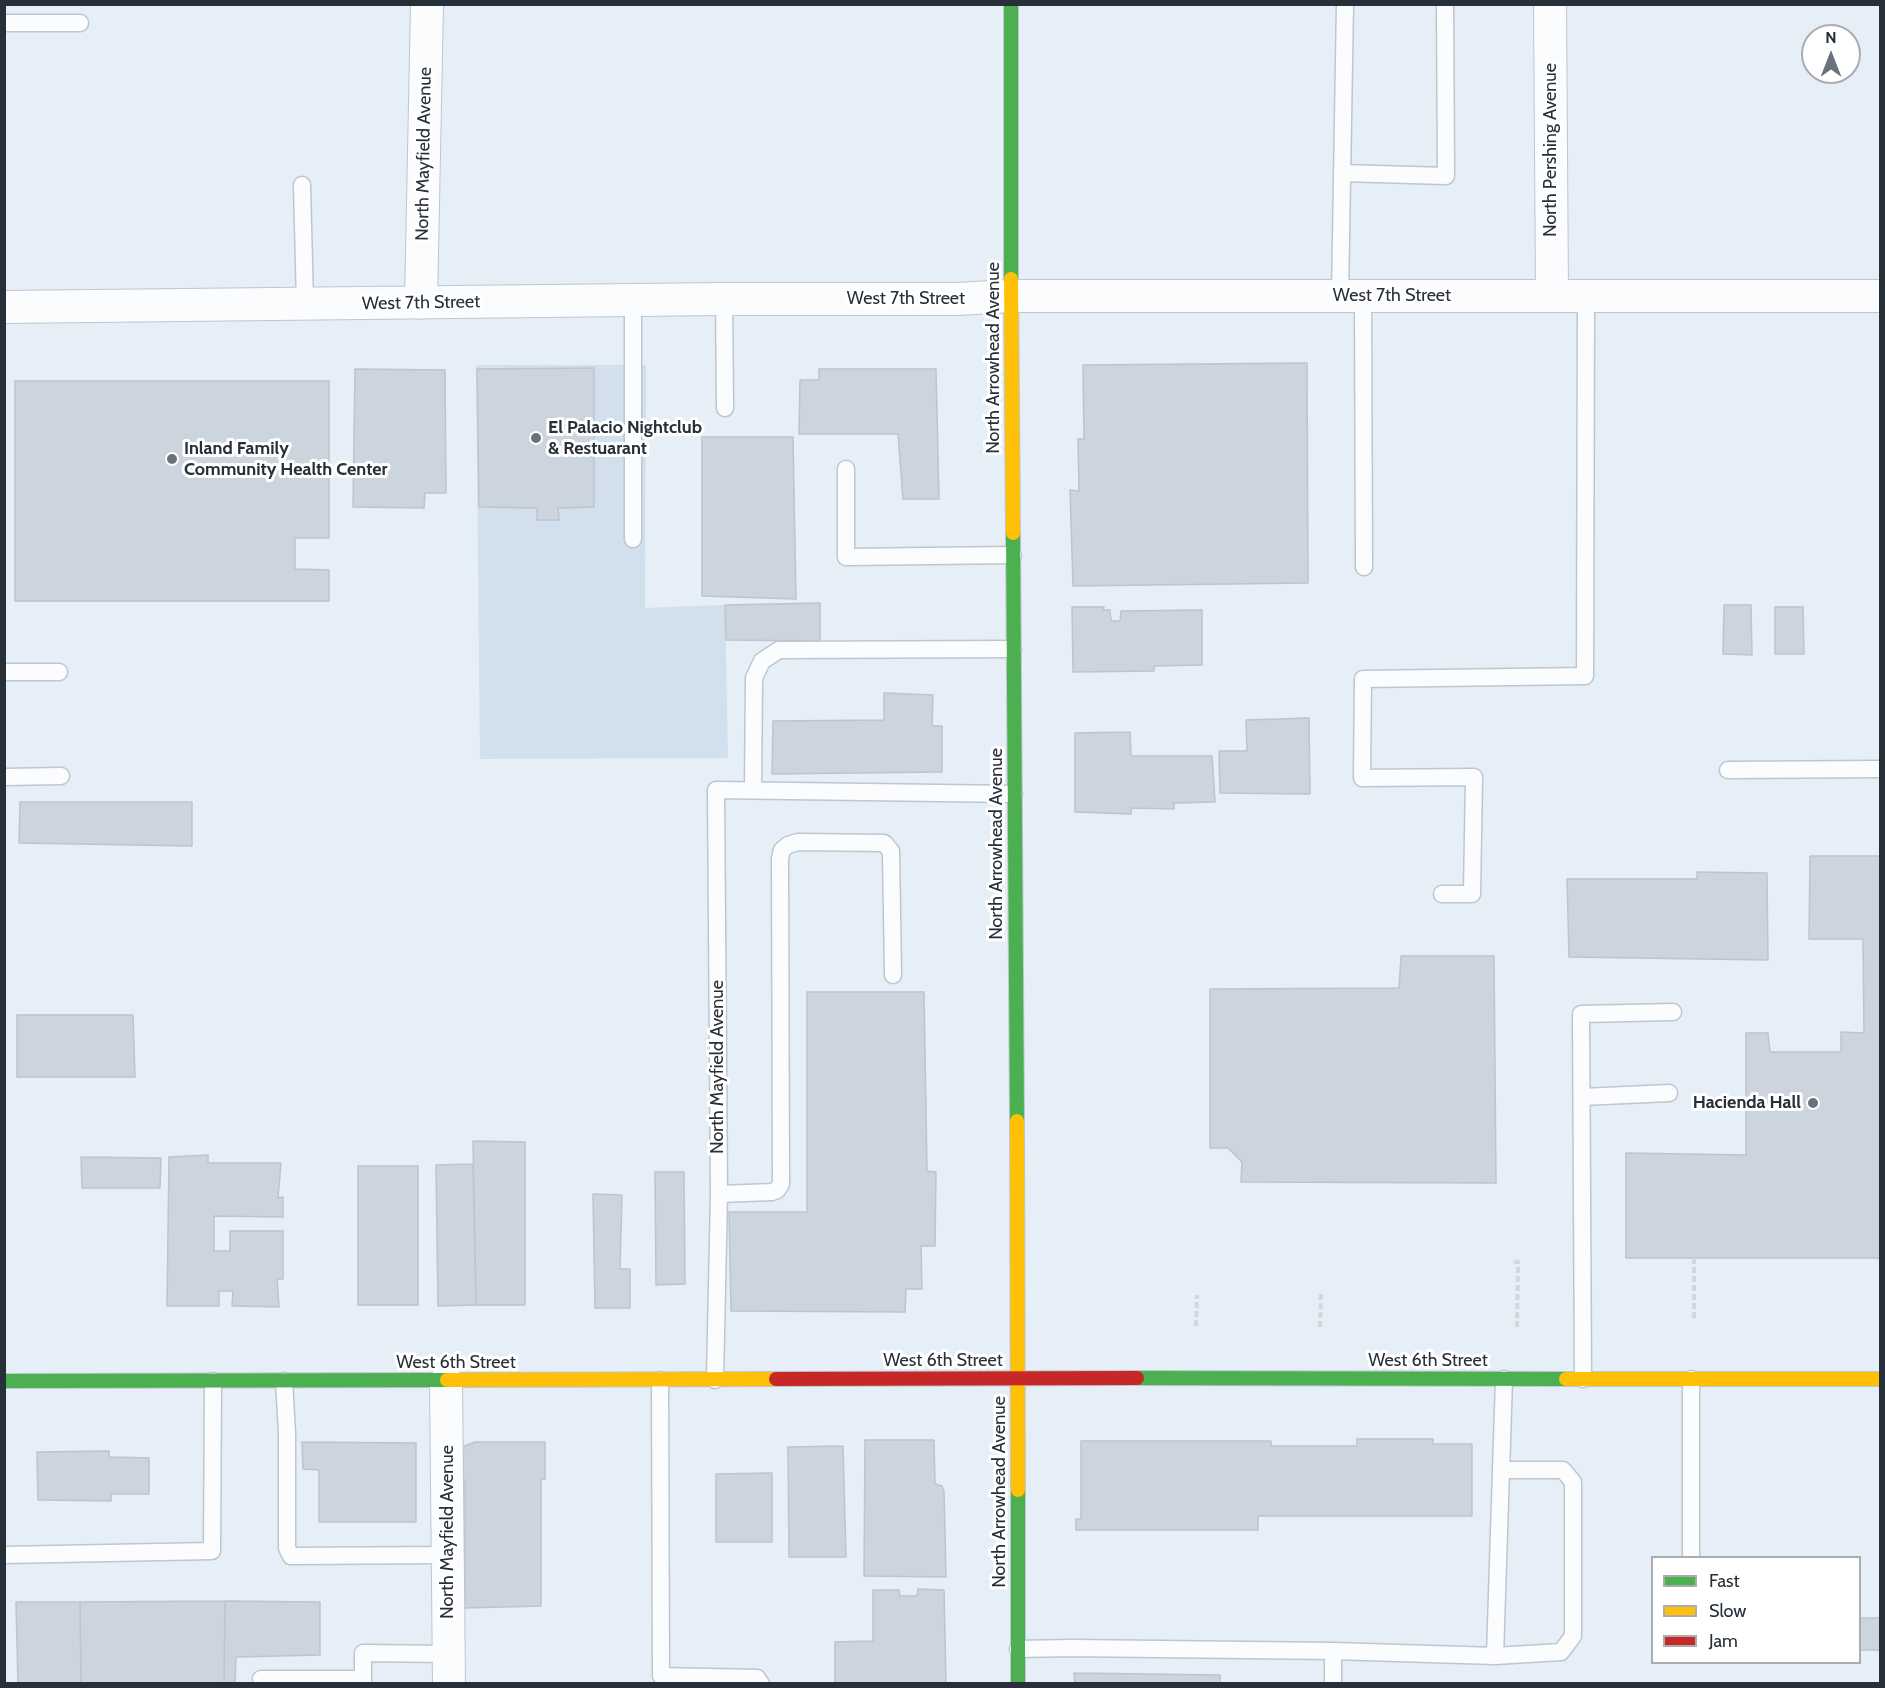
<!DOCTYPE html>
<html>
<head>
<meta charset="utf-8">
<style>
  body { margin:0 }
  #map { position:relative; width:1885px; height:1688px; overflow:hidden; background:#e6eef7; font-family:Cabin,sans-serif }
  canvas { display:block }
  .frame { position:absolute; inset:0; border:6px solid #272f39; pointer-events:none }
  .legend { position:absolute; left:1651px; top:1556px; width:210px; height:108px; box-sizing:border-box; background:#fff; border:2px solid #a9acb0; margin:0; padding:8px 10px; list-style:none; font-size:18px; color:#272f39 }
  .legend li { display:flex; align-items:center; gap:12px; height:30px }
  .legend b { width:30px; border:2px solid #a9acb0 }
  .north { position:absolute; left:1801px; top:24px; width:60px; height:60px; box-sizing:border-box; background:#fff; border:2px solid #a9acb0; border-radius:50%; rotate:0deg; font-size:16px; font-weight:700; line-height:24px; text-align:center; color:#272f39 }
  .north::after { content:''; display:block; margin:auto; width:21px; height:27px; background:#6a727c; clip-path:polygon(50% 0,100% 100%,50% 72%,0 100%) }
</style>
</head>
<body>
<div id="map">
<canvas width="1885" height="1688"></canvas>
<div class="frame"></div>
<ul class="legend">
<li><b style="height:8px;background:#4caf50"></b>Fast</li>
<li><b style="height:8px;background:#ffc107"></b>Slow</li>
<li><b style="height:8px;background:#c62828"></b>Jam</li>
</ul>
<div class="north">N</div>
</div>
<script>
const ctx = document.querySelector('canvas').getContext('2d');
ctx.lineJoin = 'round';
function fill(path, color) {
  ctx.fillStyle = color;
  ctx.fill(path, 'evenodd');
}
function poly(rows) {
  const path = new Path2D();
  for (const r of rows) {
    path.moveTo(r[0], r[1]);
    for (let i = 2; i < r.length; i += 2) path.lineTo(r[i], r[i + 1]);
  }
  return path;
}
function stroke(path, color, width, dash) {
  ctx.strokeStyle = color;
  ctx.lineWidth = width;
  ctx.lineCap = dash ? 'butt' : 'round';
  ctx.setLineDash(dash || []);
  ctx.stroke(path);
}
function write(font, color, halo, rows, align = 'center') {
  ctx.font = font + ' Cabin,sans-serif';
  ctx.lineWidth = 6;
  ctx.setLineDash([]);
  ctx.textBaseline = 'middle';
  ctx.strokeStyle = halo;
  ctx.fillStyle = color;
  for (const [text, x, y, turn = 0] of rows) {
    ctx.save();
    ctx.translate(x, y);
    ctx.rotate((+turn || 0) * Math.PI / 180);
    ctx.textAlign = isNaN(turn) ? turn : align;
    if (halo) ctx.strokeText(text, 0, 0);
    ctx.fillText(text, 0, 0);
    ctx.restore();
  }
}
fill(poly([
  [476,365,646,365,645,608,725,605,728,758,480,759]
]), '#d2dfed');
const building = poly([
  [1307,363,1308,583,1073,586,1070,490,1079,491,1078,439,1084,439,1083,365,1307,363],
  [594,368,594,507,558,508,559,520,537,520,537,508,479,507,477,369,594,368],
  [355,369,445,370,446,493,425,493,424,508,353,507,355,369],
  [819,369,936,369,939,499,903,499,898,434,799,434,800,380,819,380,819,369],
  [15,381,329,381,329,538,295,538,295,569,329,570,329,601,15,601,15,381],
  [702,437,793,437,796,599,702,596,702,437],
  [820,603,820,641,726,640,725,605,820,603],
  [1724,605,1751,605,1752,655,1723,654,1724,605],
  [1072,607,1104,607,1103,610,1110,610,1111,621,1120,621,1121,611,1202,610,1202,665,1154,666,1154,671,1073,672,1072,607],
  [1775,607,1803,607,1804,654,1775,654,1775,607],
  [884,693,933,695,932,726,942,726,942,772,772,774,773,721,884,720,884,693],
  [1309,718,1310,794,1220,793,1219,751,1247,751,1246,720,1309,718],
  [1130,732,1131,756,1212,756,1215,802,1174,803,1174,809,1131,808,1131,814,1075,812,1075,733,1130,732],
  [20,802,192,802,192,846,19,843,20,802],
  [1810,856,1880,856,1880,1258,1626,1258,1626,1153,1746,1155,1746,1033,1768,1033,1770,1052,1841,1052,1841,1032,1864,1033,1863,939,1809,939,1810,856],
  [1697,872,1767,873,1768,960,1569,957,1567,879,1697,879,1697,872],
  [1401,956,1494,956,1496,1183,1241,1182,1242,1162,1228,1148,1210,1148,1210,989,1399,988,1401,956],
  [807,992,924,992,927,1171,936,1172,935,1246,921,1246,922,1289,906,1289,905,1312,731,1311,729,1212,807,1212,807,992],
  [17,1015,133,1015,135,1077,17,1077,17,1015],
  [473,1141,525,1142,525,1305,476,1305,473,1141],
  [208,1155,208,1163,281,1163,278,1198,283,1197,283,1217,214,1216,214,1251,230,1251,230,1231,283,1231,283,1279,277,1279,279,1307,232,1306,233,1291,219,1291,219,1306,167,1306,169,1157,208,1155],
  [81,1157,161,1158,160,1188,82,1188,81,1157],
  [473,1164,476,1305,438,1306,436,1165,473,1164],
  [358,1166,418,1166,418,1305,358,1305,358,1166],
  [655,1172,684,1172,685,1284,656,1285,655,1172],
  [593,1194,622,1195,620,1269,630,1269,630,1308,595,1308,593,1194],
  [1357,1439,1433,1439,1433,1444,1472,1444,1472,1516,1258,1516,1258,1530,1076,1530,1076,1519,1081,1519,1081,1441,1271,1441,1271,1446,1357,1446,1357,1439],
  [865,1440,934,1440,935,1484,942,1486,944,1491,946,1577,864,1576,865,1440],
  [302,1442,416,1443,416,1522,319,1522,319,1470,303,1469,302,1442],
  [475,1442,545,1442,545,1479,541,1479,541,1606,465,1608,465,1480,459,1480,462,1450,465,1446,475,1442],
  [843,1446,846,1557,789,1557,788,1447,843,1446],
  [109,1451,109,1457,149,1458,149,1494,111,1494,111,1501,38,1500,37,1452,109,1451],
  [772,1473,772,1542,716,1542,716,1474,772,1473],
  [918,1589,944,1590,946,1684,835,1684,835,1642,873,1641,873,1590,899,1590,900,1596,917,1596,918,1589],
  [225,1601,224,1684,81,1684,80,1602,225,1601],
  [225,1601,320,1602,320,1655,236,1657,235,1684,224,1684,225,1601],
  [16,1602,80,1602,81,1684,18,1684,16,1602],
  [1860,1618,1880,1618,1880,1650,1860,1650,1860,1618],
  [1074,1673,1220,1675,1220,1684,1075,1684,1074,1673]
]);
fill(building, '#ccd4de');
stroke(building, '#bdc4cd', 1.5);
const lane = poly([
  [4,23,80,23],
  [1342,173,1446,176,1445,4],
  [302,185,305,304],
  [1340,296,1345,4],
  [1363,296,1364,567],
  [724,299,725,408],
  [633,300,633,539],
  [846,469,846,557,1013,555],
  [4,672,59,672],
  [1728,770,1880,769],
  [4,777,61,776],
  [753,790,754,678,762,661,779,650,1013,649],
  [1442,894,1472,894,1474,777,1362,778,1363,679,1585,676,1586,295],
  [1582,1097,1669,1093],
  [719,1194,772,1192,777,1190,781,1184,780,858,782,850,788,845,798,842,884,843,891,851,893,975],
  [1583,1379,1581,1014,1673,1012],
  [1691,1379,1691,1558],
  [660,1380,661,1676,757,1678,761,1684],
  [715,1380,719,1194,716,790,1014,794],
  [284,1381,287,1433,287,1548,291,1556,448,1555],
  [4,1555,212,1551,213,1381],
  [1018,1649,1072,1648,1333,1651],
  [1495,1656,1561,1652,1573,1636,1573,1482,1563,1470,1502,1470],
  [261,1679,363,1679],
  [363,1684,363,1653,449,1654],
  [1333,1684,1333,1651,1495,1656,1504,1379]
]);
const street = poly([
  [1550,4,1552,295],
  [421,303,427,4],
  [4,307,724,299,957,299,1011,296,1880,296],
  [446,1381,449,1684]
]);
const fast = poly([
  [1011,4,1011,279],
  [1013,533,1017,1121],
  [1137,1378,1566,1379],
  [4,1381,447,1380],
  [1018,1490,1018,1684]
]);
const slow = poly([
  [1011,279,1013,533],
  [1017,1121,1018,1490],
  [1566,1379,1880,1379],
  [447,1380,776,1379]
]);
const jam = poly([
  [776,1379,1137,1378]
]);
stroke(lane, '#bec6ce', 19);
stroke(street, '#bec6ce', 34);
stroke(fast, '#bec6ce', 16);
stroke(slow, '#bec6ce', 16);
stroke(jam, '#bec6ce', 16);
stroke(poly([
  [1694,1258,1694,1319],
  [1514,1262,1518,1262,1517,1328],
  [1196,1326,1197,1295],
  [1320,1327,1321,1293]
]), '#d4d6d9', 4, [6, 3]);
stroke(lane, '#fbfcfe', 16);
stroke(street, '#fbfcfe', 32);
stroke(fast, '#4caf50', 14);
stroke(slow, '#ffc107', 14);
stroke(jam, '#c62828', 14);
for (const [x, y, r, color] of [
  [536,438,6,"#6a727c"],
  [172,459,6,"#6a727c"],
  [1813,1103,6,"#6a727c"]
]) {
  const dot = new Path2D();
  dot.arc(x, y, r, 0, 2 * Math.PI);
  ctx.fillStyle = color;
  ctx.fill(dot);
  stroke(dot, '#fff', 2);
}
write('18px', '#272f39', '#fff', [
  ["North Pershing Avenue",1551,150,-90],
  ["North Mayfield Avenue",424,154,-89],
  ["West 7th Street",1392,296],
  ["West 7th Street",906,299],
  ["West 7th Street",421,303,-1],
  ["North Arrowhead Avenue",994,358,-90],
  ["North Arrowhead Avenue",997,844,-90],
  ["North Mayfield Avenue",718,1067,-90],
  ["West 6th Street",943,1361],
  ["West 6th Street",1428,1361],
  ["West 6th Street",456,1363],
  ["North Arrowhead Avenue",1000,1492,-90],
  ["North Mayfield Avenue",448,1532,-90]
]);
write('bold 18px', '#272f39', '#fff', [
  ["El Palacio Nightclub",548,428],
  ["& Restuarant",548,449],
  ["Inland Family",184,449],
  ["Community Health Center",184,470],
  ["Hacienda Hall",1801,1103,"right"]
], 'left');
</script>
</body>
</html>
